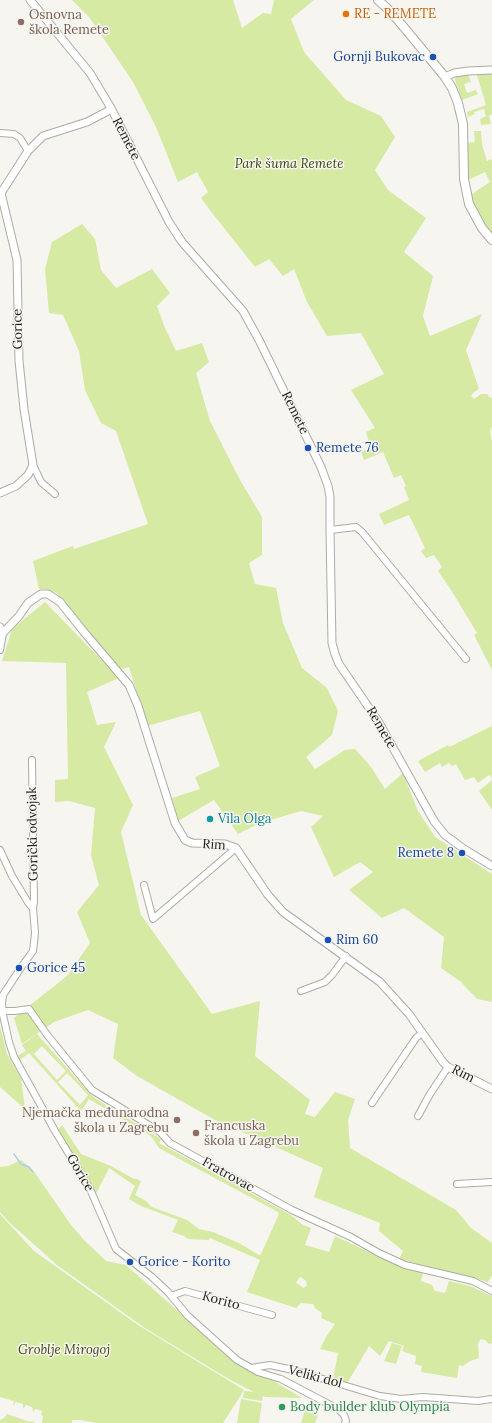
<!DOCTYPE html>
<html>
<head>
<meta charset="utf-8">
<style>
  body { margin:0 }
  canvas { display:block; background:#f6f5ef }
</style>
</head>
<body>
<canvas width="492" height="1423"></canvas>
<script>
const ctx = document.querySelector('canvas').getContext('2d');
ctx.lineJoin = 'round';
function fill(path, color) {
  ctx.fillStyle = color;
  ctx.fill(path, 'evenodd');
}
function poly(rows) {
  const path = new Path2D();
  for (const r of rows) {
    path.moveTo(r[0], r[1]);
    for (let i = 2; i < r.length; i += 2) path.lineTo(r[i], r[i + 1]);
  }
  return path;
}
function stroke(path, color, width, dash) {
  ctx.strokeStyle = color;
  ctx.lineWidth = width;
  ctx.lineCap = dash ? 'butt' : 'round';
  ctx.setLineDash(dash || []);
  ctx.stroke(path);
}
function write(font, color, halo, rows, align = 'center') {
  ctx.font = font + ' Lora,serif';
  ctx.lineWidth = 3;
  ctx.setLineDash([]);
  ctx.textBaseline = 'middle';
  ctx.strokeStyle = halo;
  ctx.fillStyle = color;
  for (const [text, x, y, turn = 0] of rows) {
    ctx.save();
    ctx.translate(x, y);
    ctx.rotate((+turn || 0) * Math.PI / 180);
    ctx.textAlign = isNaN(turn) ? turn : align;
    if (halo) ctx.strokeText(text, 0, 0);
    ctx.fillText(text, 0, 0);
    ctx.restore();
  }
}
fill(poly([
  [72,0,233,0,242,28,263,13,271,14,274,0,314,0,291,19,304,52,346,100,381,116,395,137,375,170,388,190,426,218,404,252,433,276,423,316,430,336,482,314,466,350,479,389,474,392,471,396,474,399,481,394,487,394,490,398,492,397,492,426,490,432,492,441,492,670,474,635,477,633,451,590,438,571,442,567,434,555,426,558,421,551,425,548,409,515,384,525,379,514,409,500,404,487,406,486,401,475,394,478,383,452,364,460,361,452,371,448,366,432,375,428,351,390,384,374,361,333,327,336,307,302,294,269,283,276,269,259,255,267,209,209,201,198,208,192,197,172,178,182,156,127,133,82,89,17],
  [476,72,492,73,492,114,489,116,491,124,481,125,480,119,486,116,484,109,474,112,475,114,468,117,467,112,486,105],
  [468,74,471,82,464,84,467,93,476,90,478,94,462,100,455,80,455,77],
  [474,131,481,131,482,144,487,161,492,159,492,236,486,230,469,196,490,182,485,172,468,180,467,143,475,142],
  [82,224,95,239,101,270,116,288,152,269,170,293,157,306,165,328,176,351,202,343,209,362,196,373,210,421,240,480,262,517,262,555,249,563,255,584,276,588,283,623,302,668,327,688,338,711,332,735,306,757,315,769,345,750,355,749,371,767,385,789,403,773,418,811,435,837,492,874,492,1002,477,999,461,982,441,968,444,937,404,908,382,918,349,890,373,872,360,862,334,877,311,827,323,816,301,811,260,823,238,834,214,800,178,821,172,798,200,789,195,777,220,766,200,711,147,726,129,667,119,670,57,593,46,589,39,589,33,561,73,546,74,549,148,524,116,431,101,423,85,390,79,351,63,315,49,313,45,269,52,242],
  [45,602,119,678,87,692,97,725,116,722,104,747,133,805,121,832,141,915,212,1014,260,1001,255,1056,310,1100,305,1114,315,1117,335,1092,355,1099,348,1120,350,1148,456,1210,471,1228,492,1243,492,1275,488,1282,399,1259,403,1251,379,1231,380,1223,314,1197,323,1168,215,1120,137,1076,113,1058,118,1024,88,1010,54,1022,22,1044,14,1018,67,976,90,943,77,912,99,885,91,855,95,808,69,801,55,802,55,780,68,779,66,663,2,661,12,629],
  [492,726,492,778,489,775,478,783,474,777,465,780,456,764,452,766,449,763,442,767,440,763,425,772,418,761,448,745,449,747],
  [492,780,492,810,479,791],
  [0,1026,7,1054,21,1078,25,1109,0,1087],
  [37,1034,91,1095,96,1099,161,1139,159,1143,291,1215,303,1225,311,1228,305,1245,329,1252,335,1236,401,1267,423,1273,421,1281,432,1285,435,1291,445,1293,449,1281,470,1286,492,1296,492,1343,489,1344,485,1340,481,1339,478,1343,479,1358,470,1361,463,1366,459,1365,457,1378,421,1372,422,1366,415,1364,416,1356,402,1351,404,1346,389,1341,380,1356,369,1346,348,1382,333,1380,338,1353,320,1349,326,1337,335,1324,321,1318,322,1313,315,1308,313,1304,301,1303,296,1308,247,1292,260,1260,210,1238,208,1240,188,1239,184,1236,172,1232,178,1220,141,1206,129,1199,135,1186,109,1168,96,1194,58,1130,62,1125,81,1154,111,1166,134,1179,137,1179,141,1181,135,1195,146,1201,152,1207,187,1220,199,1229,213,1232,239,1243,259,1255,261,1254,279,1214,278,1212,159,1148,151,1136,89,1099,81,1111,29,1053,20,1060,17,1056,26,1051,22,1045],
  [42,1046,66,1071,57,1080,34,1054],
  [67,1073,88,1095,80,1105,58,1082],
  [301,1277,306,1281,307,1285,304,1288,296,1283,299,1278],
  [21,1160,33,1170,71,1225,84,1240,106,1261,126,1265,222,1350,302,1398,266,1397,263,1396,262,1401,243,1398,244,1391,254,1392,227,1378,145,1328,57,1265,10,1223,0,1212,0,1167,8,1166],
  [0,1214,34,1251,138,1325,244,1390,223,1423,97,1423,80,1420,72,1420,72,1423,42,1423,43,1416,41,1415,42,1411,35,1409,33,1412,32,1407,26,1405,23,1409,23,1404,16,1402,13,1406,14,1401,0,1397],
  [392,1343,402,1346,396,1364,384,1361],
  [241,1399,262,1403,259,1423,237,1423],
  [305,1411,318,1415,315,1423,301,1423],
  [7,1414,30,1422,31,1421,34,1422,34,1423,0,1423,0,1420,4,1418]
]), '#d6eaa4');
stroke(poly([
  [14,1154,21,1164,29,1167,33,1172]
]), '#accff4', 1.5);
const minor = poly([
  [0,133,14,134,20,138,28,151],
  [33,465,41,482,55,494],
  [330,530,356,527,362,532,466,659],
  [0,650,3,633],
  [32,760,34,902,33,908],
  [0,850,12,876,29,904,33,908,35,933,33,951,22,966,3,995,2,1003,3,1015,9,1042,14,1057,55,1131,90,1189,116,1249,152,1277,168,1292,187,1315,237,1360,258,1372,281,1379,338,1409,344,1415,346,1421,345,1423],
  [144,885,153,919,236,848],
  [301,991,325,982,332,975,346,956],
  [3,1011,15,1011,29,1009,48,1036,92,1090,160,1132,170,1143,292,1210,351,1237,379,1253,405,1265,473,1281,492,1291],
  [372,1103,416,1038,422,1033],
  [418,1116,430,1094,448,1067],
  [457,1184,492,1182],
  [171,1296,185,1291,272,1315],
  [251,1368,270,1365,293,1370,380,1396,401,1399,423,1397,478,1401,492,1399]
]);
const tertiary = poly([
  [30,0,90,73,111,108,169,222,182,242,243,311,259,340,303,430,321,467,328,486,330,497,330,530,332,643,335,654,339,664,378,721,434,821,445,835,464,849,492,866],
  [445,77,454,73,468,71,492,70],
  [0,493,16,486,28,475,33,465,24,409,19,361,17,260,1,193,28,151,43,136,87,122,108,111,111,108],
  [0,627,3,633,19,616,28,603,41,594,48,594,60,602,84,632,129,685,138,706,175,823,185,840,192,843,225,844,236,848,268,895,283,912,380,982,409,1014,443,1062,448,1067,492,1089]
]);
const secondary = poly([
  [378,0,390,11,407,31,445,77,452,88,458,103,463,124,464,179,469,204,482,228,492,240]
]);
stroke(minor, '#acaba5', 8);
stroke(tertiary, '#acaba5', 9);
stroke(secondary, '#acaba5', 10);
stroke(minor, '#fff', 6);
stroke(tertiary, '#fff', 7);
stroke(secondary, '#fff', 8);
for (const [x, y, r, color] of [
  [346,14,4,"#e8710a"],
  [21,22,4,"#8d6e63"],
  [433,57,4,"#1a4fb4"],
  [308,448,4,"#1a4fb4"],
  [210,819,4,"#0f9aa8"],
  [462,853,4,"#1a4fb4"],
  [328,940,4,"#1a4fb4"],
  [19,968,4,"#1a4fb4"],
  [177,1120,4,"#8d6e63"],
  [196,1133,4,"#8d6e63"],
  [130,1262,4,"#1a4fb4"],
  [282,1407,4,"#2e9e5b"]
]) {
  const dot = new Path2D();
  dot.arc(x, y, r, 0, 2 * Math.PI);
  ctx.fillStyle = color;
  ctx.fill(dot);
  stroke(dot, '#f6f5ef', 1.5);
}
write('13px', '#c56008', '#f6f5ef', [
  ["RE - REMETE",354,14]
], 'left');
write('13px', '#785e54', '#f6f5ef', [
  ["Osnovna",29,15],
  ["škola Remete",29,30],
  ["Njemačka međunarodna",169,1113,"right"],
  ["škola u Zagrebu",169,1128,"right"],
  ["Francuska",204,1126],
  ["škola u Zagrebu",204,1141]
], 'left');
write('13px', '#164399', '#f6f5ef', [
  ["Gornji Bukovac",425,57,"right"],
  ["Remete 76",316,448],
  ["Remete 8",454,853,"right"],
  ["Rim 60",336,940],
  ["Gorice 45",27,968],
  ["Gorice - Korito",138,1262]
], 'left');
write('13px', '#1c1c1a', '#f6f5ef', [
  ["Remete",126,139,63],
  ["Gorice",18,329,-91],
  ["Remete",295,413,64],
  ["Remete",381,728,60],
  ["Gorički odvojak",33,834,-91],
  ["Rim",214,845,4],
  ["Rim",463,1074,27],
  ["Gorice",80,1173,60],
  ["Fratrovac",228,1175,29],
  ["Korito",221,1301,15],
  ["Veliki dol",315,1377,15]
]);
write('italic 13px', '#3b470d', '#f6f5ef', [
  ["Park šuma Remete",289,164],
  ["Groblje Mirogoj",64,1350]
]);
write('13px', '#0d838f', '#f6f5ef', [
  ["Vila Olga",218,819]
], 'left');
write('13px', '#27864d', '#f6f5ef', [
  ["Body builder klub Olympia",290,1407]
], 'left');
</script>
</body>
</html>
